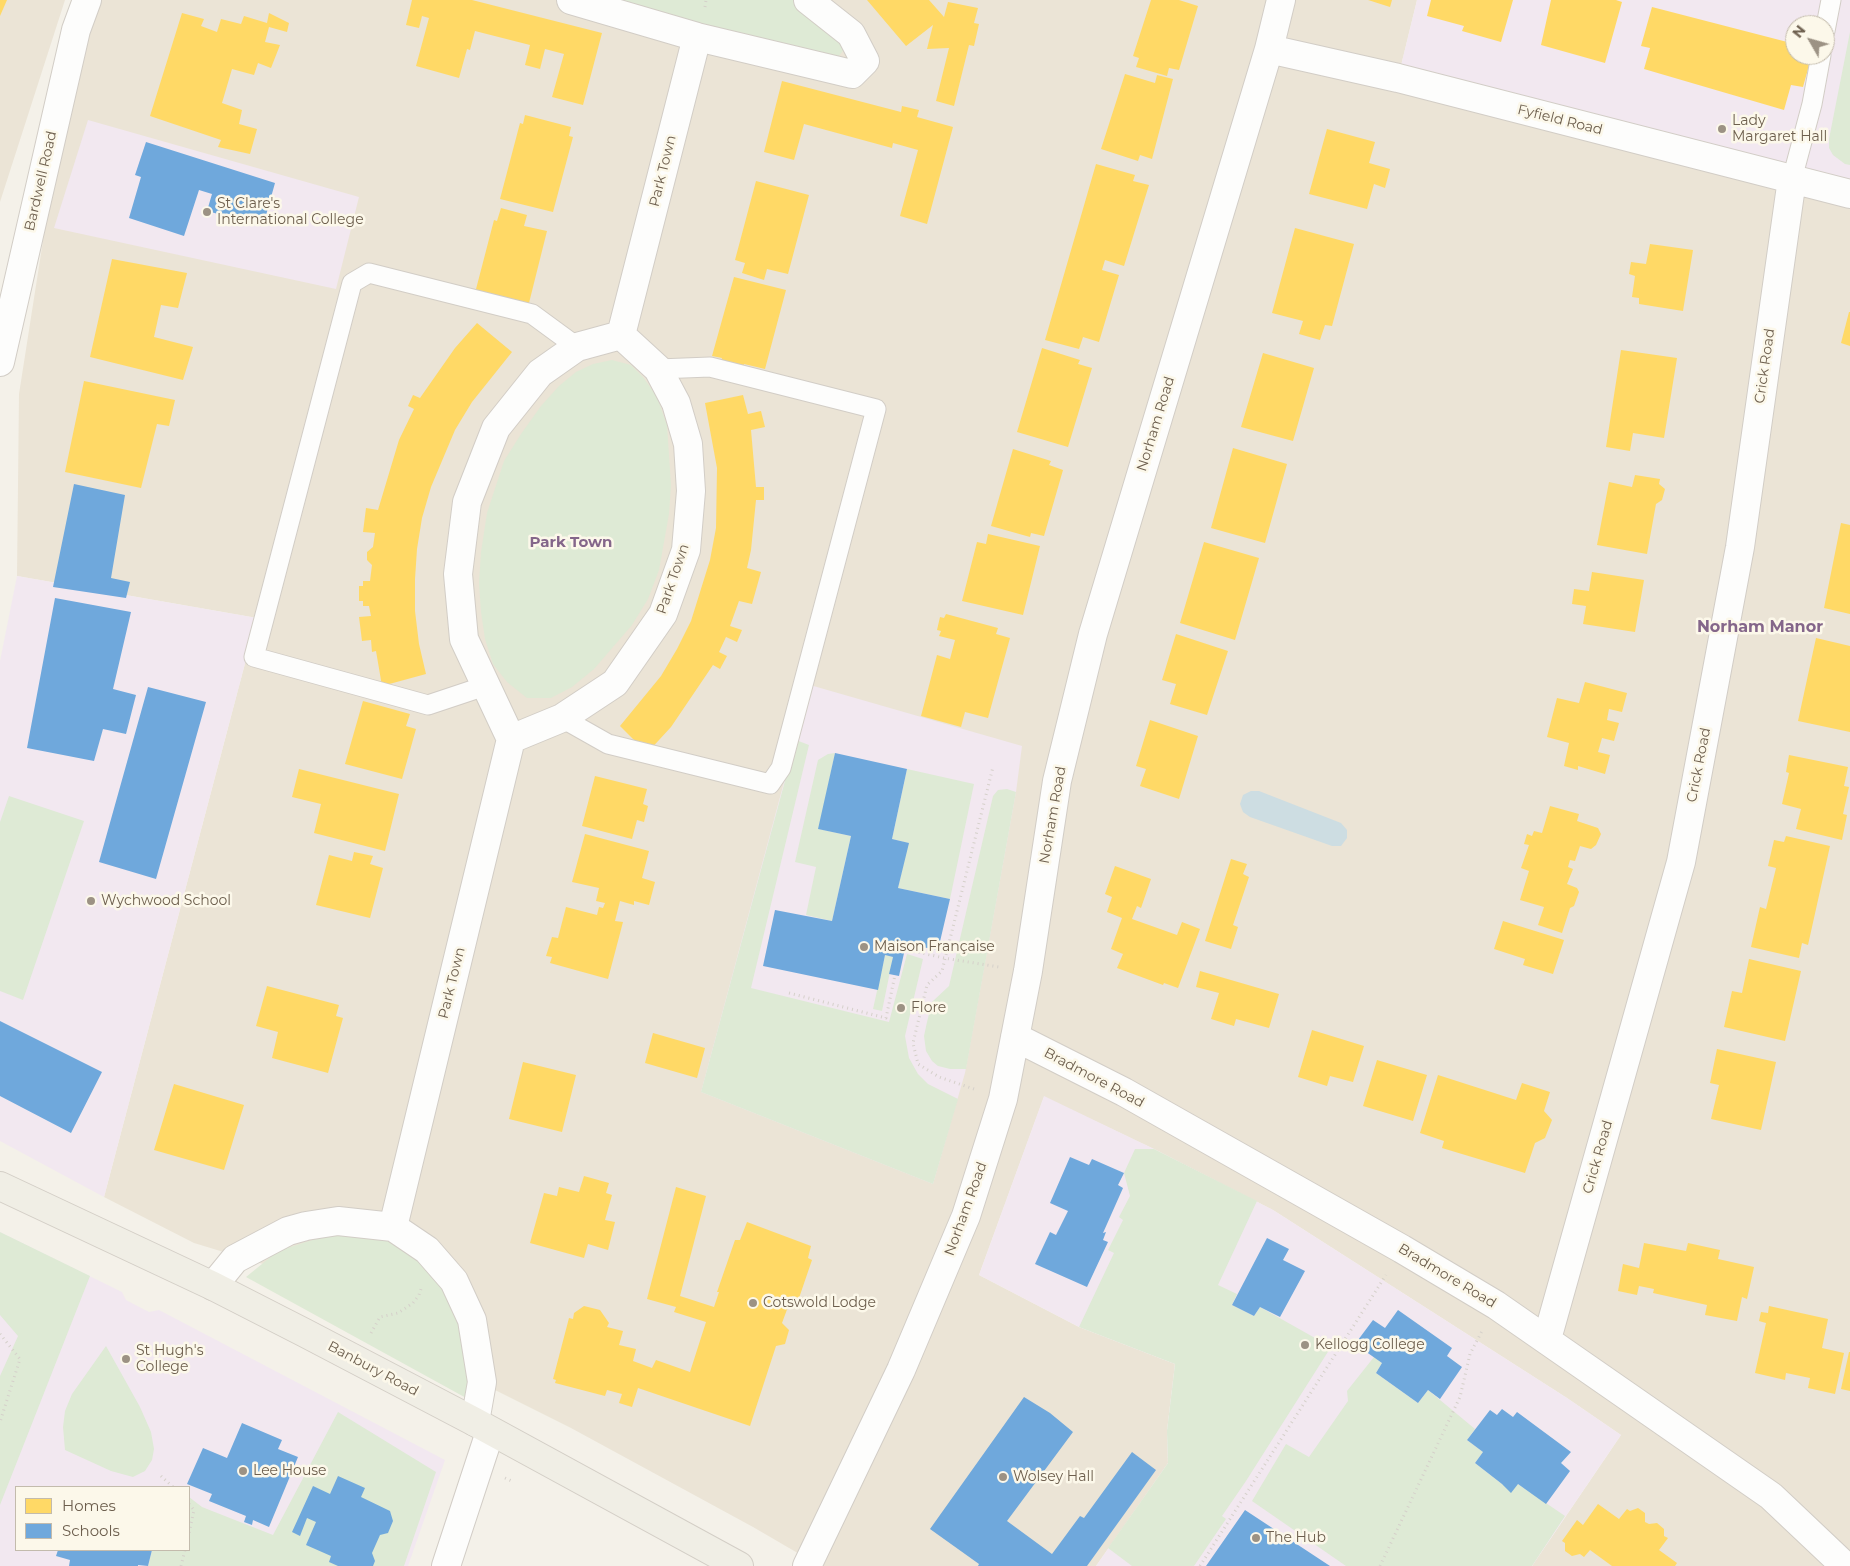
<!DOCTYPE html>
<html>
<head>
<meta charset="utf-8">
<style>
  body { margin:0 }
  #map { position:relative; width:1850px; height:1566px; overflow:hidden; background:#f4f1e9; font-family:Montserrat,sans-serif }
  canvas { display:block }
  .legend { position:absolute; left:15px; top:1486px; width:175px; height:65px; box-sizing:border-box; background:#fcf8ea; border:1px solid #c3bbac; margin:0; padding:6px 9px; list-style:none; font-size:15px; color:#6d5f4e }
  .legend li { display:flex; align-items:center; gap:10px; height:25px }
  .legend b { width:25px; border:1px solid #c3bbac }
  .north { position:absolute; left:1785px; top:15px; width:50px; height:50px; box-sizing:border-box; background:#fcf8ea; border:1px solid #c3bbac; border-radius:50%; rotate:308deg; font-size:14px; font-weight:700; line-height:20px; text-align:center; color:#6d5f4e }
  .north::after { content:''; display:block; margin:auto; width:18px; height:22px; background:#9c9284; clip-path:polygon(50% 0,100% 100%,50% 72%,0 100%) }
</style>
</head>
<body>
<div id="map">
<canvas width="1850" height="1566"></canvas>
<ul class="legend">
<li><b style="height:14px;background:#ffd966"></b>Homes</li>
<li><b style="height:14px;background:#6fa8dc"></b>Schools</li>
</ul>
<div class="north">N</div>
</div>
<script>
const ctx = document.querySelector('canvas').getContext('2d');
ctx.lineJoin = 'round';
function fill(path, color) {
  ctx.fillStyle = color;
  ctx.fill(path, 'evenodd');
}
function poly(rows) {
  const path = new Path2D();
  for (const r of rows) {
    path.moveTo(r[0], r[1]);
    for (let i = 2; i < r.length; i += 2) path.lineTo(r[i], r[i + 1]);
  }
  return path;
}
function stroke(path, color, width, dash) {
  ctx.strokeStyle = color;
  ctx.lineWidth = width;
  ctx.lineCap = dash ? 'butt' : 'round';
  ctx.setLineDash(dash || []);
  ctx.stroke(path);
}
function write(font, color, halo, rows, align = 'center') {
  ctx.font = font + ' Montserrat,sans-serif';
  ctx.lineWidth = 5;
  ctx.setLineDash([]);
  ctx.textBaseline = 'middle';
  ctx.strokeStyle = halo;
  ctx.fillStyle = color;
  for (const [text, x, y, turn = 0] of rows) {
    ctx.save();
    ctx.translate(x, y);
    ctx.rotate((+turn || 0) * Math.PI / 180);
    ctx.textAlign = isNaN(turn) ? turn : align;
    if (halo) ctx.strokeText(text, 0, 0);
    ctx.fillText(text, 0, 0);
    ctx.restore();
  }
}
fill(poly([
  [0,0,65,0,0,202],
  [87,0,1417,0,1398,78,1850,194,1850,1566,1532,1566,1621,1435,1567,1398,1273,1210,1154,1149,1044,1097,979,1275,1079,1327,1175,1364,1167,1431,1168,1463,1096,1566,820,1566,753,1527,571,1428,451,1368,273,1267,194,1243,104,1197,257,618,17,576,19,394,76,30]
]), '#ebe4d6');
fill(poly([
  [1417,0,1850,0,1850,194,1398,78],
  [1795,25,1825,25,1825,55,1795,55],
  [88,120,359,197,336,289,54,228],
  [17,576,257,618,104,1197,0,1141,0,661],
  [810,685,1022,746,1016,792,965,1073,933,1184,701,1092],
  [1044,1096,1154,1149,1273,1210,1567,1398,1621,1435,1532,1566,1096,1566,1168,1463,1167,1431,1175,1364,1079,1327,979,1275],
  [0,1232,122,1292,126,1300,149,1312,159,1310,445,1460,408,1566,0,1566],
  [16,1487,189,1487,189,1550,16,1550]
]), '#f2e8f0');
fill(poly([
  [595,0,796,0,846,47,834,62],
  [1850,32,1850,165,1845,164,1833,155,1829,148,1829,139],
  [612,360,631,365,643,377,657,397,667,425,671,485,669,514,659,570,648,599,632,625,594,669,572,687,551,698,527,698,507,682,493,664,485,639,481,612,479,583,481,552,487,513,504,461,521,434,541,406,559,386,576,372,593,364],
  [796,740,809,745,751,988,889,1022,907,954,923,959,905,1036,909,1058,918,1074,928,1084,958,1099,933,1184,701,1092],
  [835,753,819,829,851,836,832,921,806,915,816,867,795,862,818,760,828,754],
  [907,769,974,784,950,899,898,888,908,843,892,839],
  [1007,789,1016,792,966,1069,950,1069,938,1066,932,1061,926,1051,924,1036,927,1022,932,1002,949,986,993,796,998,790],
  [9,796,84,821,23,1000,0,991,0,822],
  [885,955,893,957,882,1011,873,1009],
  [1135,1149,1154,1149,1257,1201,1218,1285,1237,1294,1232,1305,1254,1316,1260,1307,1331,1347,1246,1481,1222,1516,1226,1519,1194,1566,1132,1566,1108,1548,1168,1463,1167,1431,1175,1364,1079,1327,1114,1253,1108,1250,1123,1220,1119,1217,1130,1196,1124,1173],
  [0,1232,90,1276,0,1505,0,1376,18,1336,0,1315],
  [337,1232,384,1239,419,1260,447,1287,465,1331,471,1368,468,1399,246,1277,278,1251],
  [106,1346,140,1407,151,1432,154,1449,152,1460,145,1471,133,1477,111,1471,65,1450,63,1427,65,1411,72,1394],
  [1374,1357,1382,1363,1376,1373,1418,1403,1428,1390,1475,1429,1467,1440,1483,1452,1475,1463,1502,1484,1518,1484,1565,1516,1532,1566,1346,1566,1252,1501,1286,1444,1309,1457,1348,1401,1347,1391],
  [338,1412,436,1472,404,1566,148,1566,152,1550,189,1550,189,1497,202,1507,273,1535]
]), '#deead5');
fill(poly([
  [1251,791,1259,791,1341,823,1347,830,1347,838,1341,846,1332,846,1250,817,1243,812,1240,804,1243,795]
]), '#cddde2');
fill(poly([
  [0,0,7,0,0,16],
  [412,0,472,0,602,33,583,105,552,97,564,54,545,49,540,69,525,65,530,45,475,31,470,50,467,49,459,78,416,66,429,18,422,16,419,28,406,25],
  [867,0,929,0,944,17,948,2,978,8,974,23,979,24,974,46,969,45,954,106,936,101,949,48,927,49,933,25,906,46],
  [1151,0,1179,0,1198,6,1179,70,1169,68,1167,76,1136,67,1139,58,1133,56],
  [1368,0,1392,0,1390,7],
  [1431,0,1513,0,1501,42,1462,31,1464,26,1427,16],
  [1551,0,1616,0,1622,2,1605,63,1541,45],
  [1652,7,1795,44,1795,55,1812,55,1803,87,1791,85,1784,110,1644,69,1650,48,1641,46],
  [182,13,204,19,201,26,217,32,221,19,241,24,244,16,267,23,269,13,289,23,287,32,269,27,265,42,280,45,271,68,258,63,254,75,232,69,222,103,242,110,239,124,257,129,250,154,218,147,221,140,150,116],
  [1125,74,1155,83,1157,75,1173,79,1152,159,1140,155,1138,161,1101,149],
  [782,81,901,112,902,106,919,110,917,117,953,127,927,224,900,216,918,150,893,143,892,148,804,124,794,160,764,152],
  [525,115,571,127,569,136,573,137,553,212,500,199,520,123,523,124],
  [1327,129,1375,142,1369,163,1390,169,1385,188,1374,184,1367,209,1309,194],
  [1096,164,1135,175,1133,181,1149,185,1124,266,1105,260,1102,270,1119,275,1099,342,1083,337,1079,349,1045,340],
  [756,181,809,195,788,274,767,269,764,280,742,273,745,263,735,260],
  [501,208,527,215,524,226,547,231,528,307,475,293,494,220,497,221],
  [1295,228,1354,244,1332,326,1325,325,1320,340,1299,334,1303,321,1272,313],
  [1650,244,1693,250,1683,311,1639,304,1639,298,1632,297,1635,276,1629,274,1631,262,1646,264],
  [112,259,187,273,178,308,161,305,154,337,193,347,183,380,90,357],
  [734,277,786,290,765,369,744,364,742,374,719,369,722,358,712,356],
  [1849,312,1850,312,1850,346,1841,343],
  [477,323,512,352,472,402,455,430,431,487,422,518,417,549,415,579,415,611,419,644,426,674,382,686,376,651,372,652,371,640,362,641,359,617,371,616,369,606,363,606,363,601,359,601,359,586,363,586,363,581,370,581,372,565,367,560,367,552,373,547,375,533,363,532,366,508,378,510,399,440,414,409,408,406,413,395,420,398,455,348],
  [1042,348,1080,360,1078,364,1092,368,1068,447,1017,432],
  [1621,350,1677,358,1664,438,1633,433,1630,451,1606,447],
  [1263,353,1314,368,1293,441,1241,427],
  [84,381,175,400,169,426,157,424,141,488,65,472],
  [743,395,748,414,761,411,765,427,751,430,756,487,764,487,764,500,756,500,751,550,747,568,761,572,752,604,739,601,730,626,742,630,737,642,726,637,719,652,727,656,720,669,713,665,671,727,647,753,620,726,661,676,677,649,691,621,710,560,716,528,717,468,705,403],
  [1233,448,1287,464,1265,543,1211,528],
  [1013,449,1051,461,1049,465,1063,470,1044,536,1031,533,1030,537,991,526],
  [1635,475,1660,479,1659,484,1665,489,1662,500,1656,504,1647,554,1597,545,1609,482,1632,487],
  [1841,523,1850,525,1850,614,1824,608],
  [988,534,1040,546,1023,615,962,601,977,542,986,544],
  [1204,542,1259,558,1235,640,1180,623],
  [1592,572,1644,580,1635,632,1583,624,1586,606,1572,604,1574,589,1589,591],
  [946,614,998,628,996,634,1010,638,988,718,965,712,961,727,921,716,937,655,950,659,955,640,939,636,941,631,937,630,940,617,944,618],
  [1176,634,1228,651,1207,715,1170,704,1176,684,1162,680],
  [1816,638,1850,646,1850,732,1798,721],
  [1585,682,1627,693,1622,712,1609,709,1607,720,1619,723,1614,741,1602,738,1598,752,1610,755,1605,774,1578,766,1578,770,1564,766,1569,743,1547,737,1557,698,1579,703],
  [363,701,410,714,406,726,416,729,402,779,345,764],
  [1150,720,1198,736,1179,799,1140,786,1146,769,1136,766],
  [1789,755,1848,767,1844,786,1849,787,1843,814,1847,815,1842,840,1796,829,1801,809,1782,804,1789,773,1786,772],
  [299,769,399,794,385,851,314,833,321,804,292,797],
  [595,776,647,789,643,804,648,806,644,822,637,820,632,839,582,826],
  [1550,806,1579,814,1577,821,1598,828,1601,834,1596,845,1591,849,1580,846,1575,861,1570,860,1568,867,1573,869,1567,884,1577,888,1579,892,1574,906,1570,908,1562,933,1538,925,1544,907,1520,900,1529,871,1521,868,1529,845,1524,844,1527,834,1532,836,1534,831,1542,833],
  [585,834,649,851,642,878,655,882,649,905,634,901,634,905,620,901,615,921,623,922,608,979,550,963,552,957,546,956,552,937,558,938,566,907,597,915,599,907,603,908,605,903,596,901,599,888,572,882],
  [1786,836,1830,846,1808,945,1802,943,1799,958,1751,947,1760,907,1766,909,1776,868,1768,866,1774,840,1784,842],
  [354,852,373,856,370,864,383,868,370,918,316,905,329,855,352,861],
  [1231,859,1247,864,1243,874,1249,877,1233,925,1238,927,1231,949,1205,941],
  [1115,866,1151,879,1141,908,1137,906,1132,919,1177,935,1182,922,1200,929,1178,988,1164,983,1163,985,1117,968,1123,954,1111,949,1122,918,1107,912,1112,897,1105,894],
  [1503,921,1564,940,1553,974,1523,965,1525,959,1494,949],
  [1749,959,1801,971,1785,1041,1724,1027,1732,991,1742,993],
  [1200,971,1279,994,1269,1028,1236,1019,1234,1026,1211,1019,1219,993,1196,987],
  [267,986,339,1005,336,1016,343,1018,328,1073,272,1058,278,1032,256,1026],
  [1312,1030,1364,1046,1353,1082,1330,1076,1327,1086,1298,1077],
  [653,1033,705,1048,697,1078,645,1063],
  [1717,1049,1776,1062,1761,1130,1711,1119,1719,1085,1710,1083],
  [1377,1060,1427,1075,1413,1121,1363,1106],
  [523,1062,576,1075,562,1132,509,1119],
  [1438,1075,1516,1100,1522,1083,1550,1092,1544,1111,1552,1120,1545,1138,1535,1143,1525,1173,1442,1148,1444,1141,1420,1133],
  [174,1084,244,1105,224,1170,154,1150],
  [584,1176,609,1183,606,1193,612,1195,605,1220,615,1222,608,1250,588,1244,584,1258,530,1243,544,1193,557,1196,559,1187,579,1192],
  [676,1187,706,1196,680,1296,714,1307,719,1292,717,1292,735,1240,740,1240,747,1222,811,1246,808,1258,812,1260,799,1298,792,1296,782,1323,789,1330,785,1344,776,1346,750,1426,638,1388,632,1407,619,1403,622,1394,607,1390,605,1396,555,1383,556,1380,553,1379,569,1318,573,1319,574,1313,584,1306,600,1310,609,1323,607,1327,623,1331,619,1345,636,1349,633,1361,652,1368,656,1360,690,1372,706,1322,674,1312,676,1307,647,1299],
  [1644,1243,1686,1251,1688,1243,1720,1250,1718,1259,1754,1267,1747,1299,1742,1297,1737,1321,1705,1315,1707,1305,1653,1293,1654,1289,1639,1286,1637,1295,1618,1291,1623,1264,1639,1268],
  [1769,1306,1828,1319,1822,1348,1844,1353,1835,1394,1808,1388,1810,1378,1786,1373,1785,1380,1755,1373,1766,1323,1759,1321,1761,1312,1768,1313],
  [1849,1352,1850,1352,1850,1391,1841,1389],
  [1598,1504,1619,1519,1627,1509,1630,1511,1638,1508,1645,1513,1645,1522,1649,1524,1657,1523,1664,1529,1664,1536,1668,1538,1659,1550,1677,1563,1675,1566,1612,1566,1590,1550,1584,1557,1580,1554,1572,1556,1565,1551,1565,1543,1562,1541,1577,1520,1583,1525]
]), '#ffd966');
fill(poly([
  [146,142,275,183,263,226,207,211,212,194,199,190,184,236,129,218,141,177,135,175],
  [74,484,125,495,111,578,130,582,126,598,53,587],
  [55,598,131,612,113,689,136,695,126,734,103,729,94,761,27,748],
  [148,687,206,702,156,879,99,862],
  [835,753,907,769,892,839,909,843,898,888,950,899,938,950,906,944,899,976,889,974,893,957,885,955,878,990,763,966,775,910,832,921,851,836,818,829],
  [0,1021,102,1072,71,1133,0,1096],
  [1070,1157,1089,1165,1092,1159,1124,1173,1118,1185,1123,1188,1103,1233,1106,1232,1103,1240,1108,1242,1087,1287,1035,1264,1050,1232,1056,1235,1068,1211,1050,1203],
  [1267,1238,1289,1249,1283,1260,1305,1271,1280,1317,1260,1307,1254,1316,1232,1305],
  [1398,1310,1452,1348,1447,1356,1462,1367,1440,1399,1428,1390,1418,1403,1376,1373,1382,1363,1355,1344,1373,1320,1385,1328],
  [1024,1397,1050,1413,1073,1432,1007,1521,1052,1554,1080,1516,1084,1518,1132,1452,1156,1470,1087,1566,978,1566,979,1564,930,1529],
  [1502,1409,1513,1417,1517,1412,1571,1452,1561,1463,1570,1471,1546,1504,1518,1484,1511,1493,1502,1484,1475,1463,1483,1452,1467,1440,1490,1410,1497,1415],
  [242,1423,282,1440,278,1449,298,1457,269,1527,253,1520,252,1525,244,1522,246,1516,209,1501,212,1494,187,1484,203,1448,227,1458],
  [338,1476,365,1488,361,1497,390,1511,393,1521,388,1533,380,1535,372,1553,375,1561,373,1566,338,1566,329,1562,331,1556,306,1545,316,1522,307,1518,300,1536,292,1532,313,1486,330,1494],
  [1245,1510,1330,1566,1206,1566],
  [58,1550,152,1550,148,1566,138,1565,138,1566,69,1566,70,1560,56,1556]
]), '#6fa8dc');
const lane = poly([
  [1825,31,1831,0],
  [1792,179,1812,104,1821,55],
  [485,686,428,705,254,657,352,283,369,273,532,314,577,347],
  [562,718,608,744,770,784,781,768,876,409,710,367,658,369]
]);
const street = poly([
  [571,0,697,37,852,74,865,61,851,34,808,0],
  [1269,49,1398,78,1850,194],
  [621,335,658,369,676,403,688,444,691,491,686,550,663,614,615,683,562,718,511,739,464,639,458,574,467,502,496,428,540,373,577,347,621,335],
  [621,335,697,37],
  [0,362,76,30,87,0],
  [1015,1037,1124,1092,1402,1249,1496,1305,1771,1496,1845,1566],
  [393,1227,511,739],
  [213,1286,235,1259,288,1231,306,1226,338,1221,393,1227,427,1250,454,1281,472,1320,482,1382,475,1422],
  [1547,1339,1681,862,1740,547,1792,179],
  [446,1566,490,1432],
  [807,1566,901,1370,966,1216,1003,1099,1028,971,1057,781,1093,634,1269,49,1281,0]
]);
const primary = poly([
  [0,1186,213,1286,305,1333,475,1422,739,1566]
]);
stroke(lane, '#d2cdc6', 21);
stroke(street, '#d2cdc6', 30);
stroke(primary, '#d3cec6', 30);
stroke(poly([
  [705,7,706,0],
  [904,949,944,958,999,967],
  [789,993,886,1018,895,975],
  [974,1089,939,1077,918,1064,913,1043,927,985,942,971,993,767],
  [371,1333,380,1317,398,1313,413,1303,419,1295,421,1289],
  [0,1334,20,1359,0,1422],
  [161,1476,173,1487],
  [505,1478,514,1482],
  [189,1504,194,1510,189,1533],
  [181,1566,185,1550],
  [1200,1566,1386,1275],
  [1380,1566,1460,1397,1470,1354,1482,1331]
]), '#d5d0ca', 3, [1, 4]);
stroke(lane, '#fdfdfc', 19);
stroke(street, '#fdfdfc', 28);
stroke(primary, '#f0eee5', 28);
for (const [x, y, r, color] of [
  [1722,129,5,"#9c9284"],
  [207,212,5,"#9c9284"],
  [91,901,5,"#9c9284"],
  [864,947,5,"#9c9284"],
  [901,1008,5,"#9c9284"],
  [753,1303,5,"#9c9284"],
  [1305,1345,5,"#9c9284"],
  [126,1359,5,"#9c9284"],
  [243,1471,5,"#9c9284"],
  [1003,1477,5,"#9c9284"],
  [1256,1538,5,"#9c9284"]
]) {
  const dot = new Path2D();
  dot.arc(x, y, r, 0, 2 * Math.PI);
  ctx.fillStyle = color;
  ctx.fill(dot);
  stroke(dot, '#fcf8ea', 2);
}
write('14px', '#6d5f4e', '#fcf8ea', [
  ["Fyfield Road",1560,120,14],
  ["Park Town",663,171,-76],
  ["Bardwell Road",41,181,-77],
  ["Crick Road",1765,366,-82],
  ["Norham Road",1156,424,-73],
  ["Park Town",673,579,-71],
  ["Crick Road",1699,765,-79],
  ["Norham Road",1053,815,-80],
  ["Park Town",452,983,-76],
  ["Bradmore Road",1094,1078,28],
  ["Crick Road",1598,1157,-74],
  ["Norham Road",966,1209,-70],
  ["Bradmore Road",1447,1276,31],
  ["Banbury Road",373,1369,28]
]);
write('14px', '#6d5f4e', '#fcf8ea', [
  ["Lady",1732,121],
  ["Margaret Hall",1732,137],
  ["St Clare's",217,204],
  ["International College",217,220],
  ["Wychwood School",101,901],
  ["Maison Française",874,947],
  ["Flore",911,1008],
  ["Cotswold Lodge",763,1303],
  ["Kellogg College",1315,1345],
  ["St Hugh's",136,1351],
  ["College",136,1367],
  ["Lee House",253,1471],
  ["Wolsey Hall",1013,1477],
  ["The Hub",1266,1538]
], 'left');
write('bold 15px', '#84668a', '#fcf8ea', [
  ["Park Town",571,543]
]);
write('bold 16px', '#84668a', '#fcf8ea', [
  ["Norham Manor",1760,627]
]);
</script>
</body>
</html>
